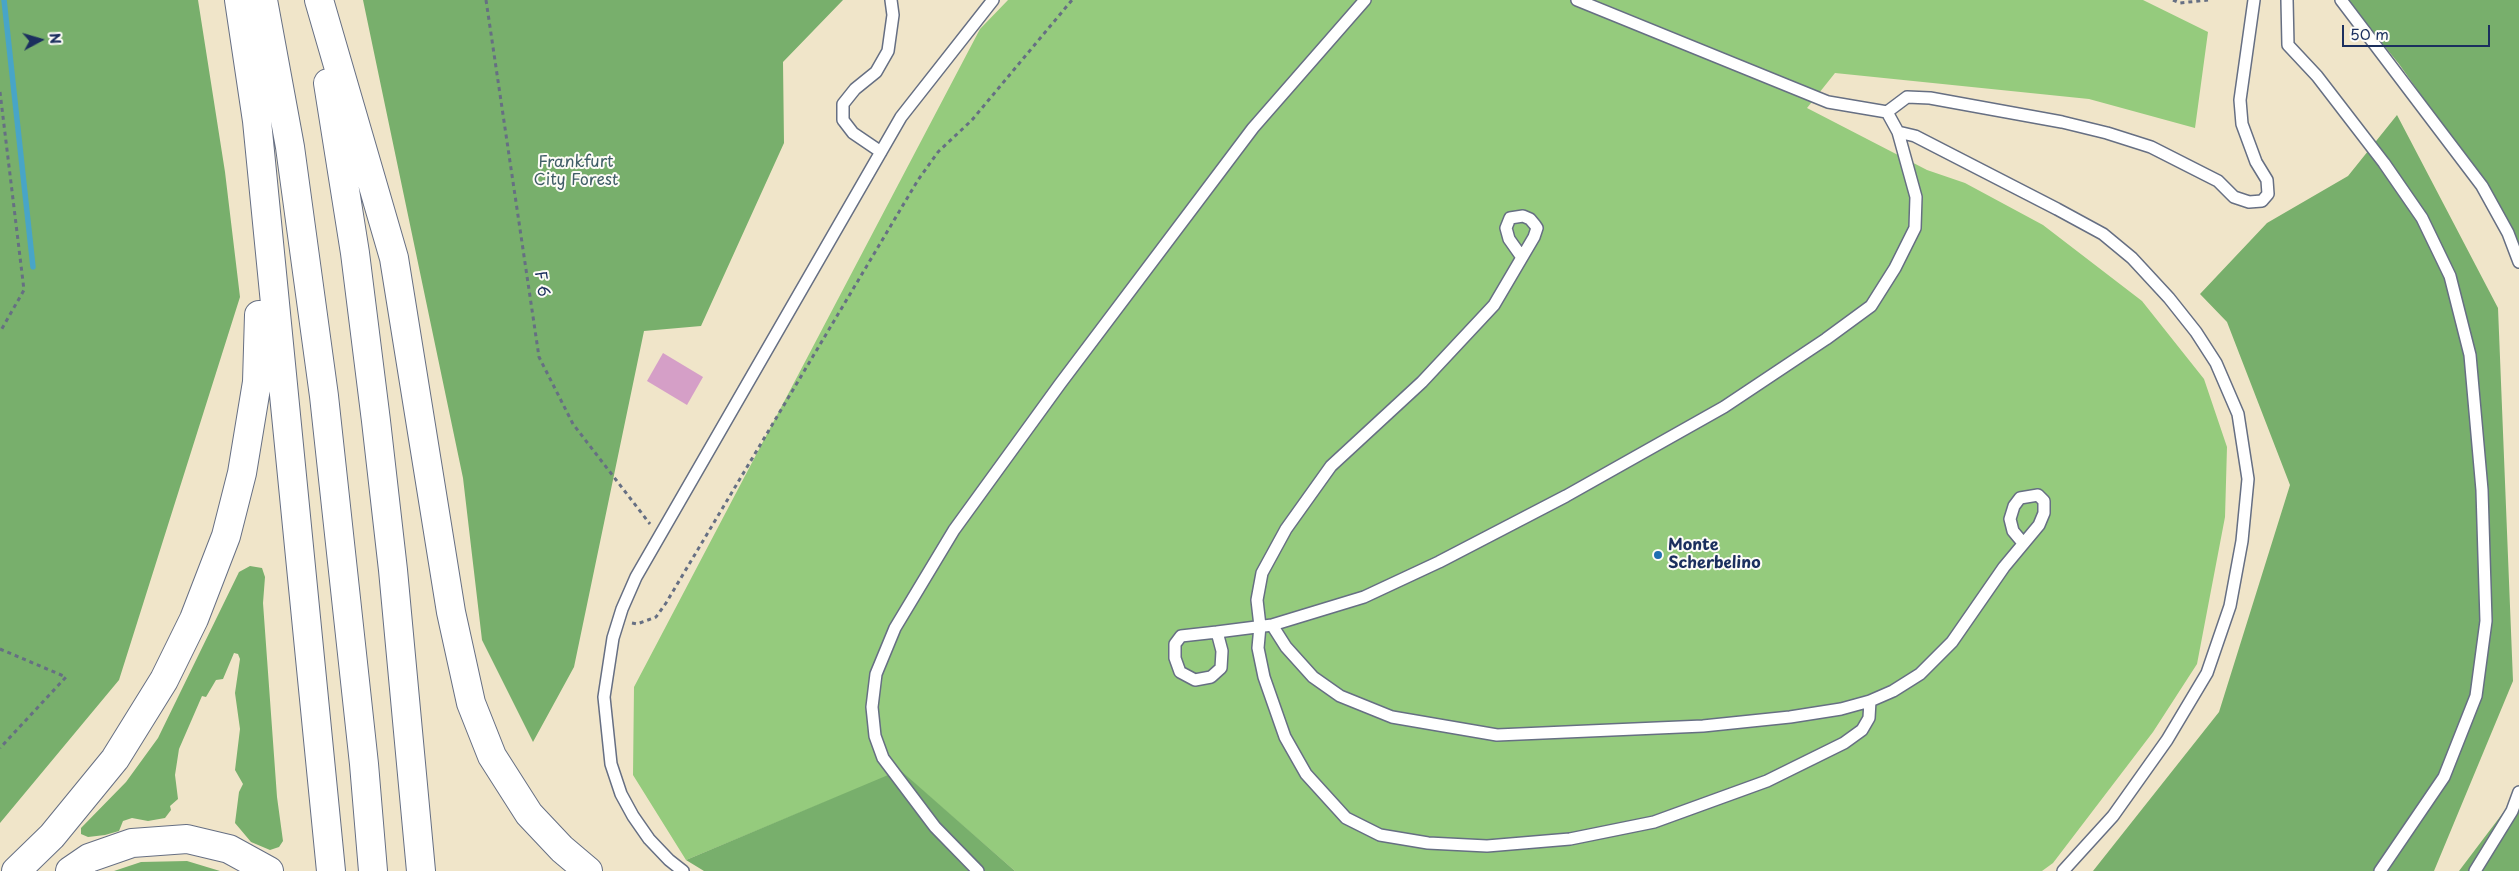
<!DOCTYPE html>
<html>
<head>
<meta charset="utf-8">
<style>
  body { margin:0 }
  #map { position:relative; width:2519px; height:871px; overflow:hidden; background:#f0e5c9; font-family:"Playpen Sans",sans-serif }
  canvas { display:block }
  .north { position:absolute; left:15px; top:15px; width:50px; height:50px; -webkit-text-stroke:4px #fdfcf7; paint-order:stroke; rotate:84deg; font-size:14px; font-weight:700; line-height:20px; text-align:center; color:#1b2f5e }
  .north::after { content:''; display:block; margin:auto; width:18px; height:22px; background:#1b2f5e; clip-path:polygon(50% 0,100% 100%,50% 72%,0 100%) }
  .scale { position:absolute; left:2342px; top:25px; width:148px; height:22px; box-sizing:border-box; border:2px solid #1b2f5e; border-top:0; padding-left:6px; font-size:15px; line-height:18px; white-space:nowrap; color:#1b2f5e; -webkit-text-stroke:4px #fdfcf7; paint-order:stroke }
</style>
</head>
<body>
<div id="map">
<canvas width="2519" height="871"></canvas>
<div class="north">N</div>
<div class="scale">50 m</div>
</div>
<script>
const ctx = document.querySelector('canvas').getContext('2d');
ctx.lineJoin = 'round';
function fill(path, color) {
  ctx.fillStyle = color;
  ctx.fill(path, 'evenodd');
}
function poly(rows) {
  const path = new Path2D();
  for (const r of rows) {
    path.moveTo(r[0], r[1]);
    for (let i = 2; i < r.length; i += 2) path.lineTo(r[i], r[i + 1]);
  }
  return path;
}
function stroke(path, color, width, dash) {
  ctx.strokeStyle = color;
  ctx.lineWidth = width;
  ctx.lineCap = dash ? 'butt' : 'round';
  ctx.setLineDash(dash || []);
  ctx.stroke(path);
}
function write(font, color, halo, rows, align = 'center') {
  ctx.font = font + ' "Playpen Sans",sans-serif';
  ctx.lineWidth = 4;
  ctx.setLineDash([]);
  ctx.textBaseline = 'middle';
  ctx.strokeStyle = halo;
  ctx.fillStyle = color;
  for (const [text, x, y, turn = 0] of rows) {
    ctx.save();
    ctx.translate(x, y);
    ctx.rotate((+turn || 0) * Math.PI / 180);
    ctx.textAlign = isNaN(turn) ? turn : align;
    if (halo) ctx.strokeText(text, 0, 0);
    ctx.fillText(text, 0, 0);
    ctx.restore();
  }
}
fill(poly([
  [1008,0,2143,0,2208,32,2195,128,2089,99,1835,73,1807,108,1927,170,1965,183,2043,225,2142,301,2204,379,2227,447,2225,517,2197,664,2153,732,2053,863,2042,871,1015,871,900,771,686,860,633,775,634,687,980,29]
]), '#95cb7d');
fill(poly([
  [0,0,198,0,225,172,240,297,119,680,0,823],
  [363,0,843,0,783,62,784,143,701,326,644,331,574,667,533,742,482,640,463,478],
  [2347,0,2519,0,2519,259,2488,189,2399,64],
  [2397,115,2498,308,2513,681,2434,871,2093,871,2219,712,2290,485,2227,322,2200,294,2267,223,2348,176],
  [250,566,262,568,265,577,263,603,277,797,283,841,279,847,270,850,251,842,235,823,239,792,243,784,235,770,240,729,235,693,240,659,238,654,234,653,223,679,216,680,206,697,202,696,179,749,175,775,178,799,170,806,171,810,165,818,148,821,132,818,123,821,119,831,105,835,88,837,81,834,81,828,126,782,158,738,239,572],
  [900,770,1015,871,704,871,686,860],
  [2519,786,2519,871,2459,871,2515,797],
  [187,861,220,871,114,871,141,862]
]), '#78af6c');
stroke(poly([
  [4,0,33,267]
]), '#48a5c7', 5.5);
fill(poly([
  [663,353,703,377,687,405,647,381]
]), '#d59fc7');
const lane = poly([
  [1577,0,1828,102,1887,112,1907,97,1930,98,2062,122,2107,133,2151,147,2218,181,2234,197,2249,202,2262,201,2268,194,2267,180,2256,162,2242,124,2240,100,2254,0],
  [2287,0,2288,45,2317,76,2384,163,2422,218,2450,276,2470,355,2482,490,2486,621,2476,696,2444,777,2380,871],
  [2341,0,2482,186,2508,233,2519,262],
  [1887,112,1898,132,1915,136,2057,209,2103,234,2132,258,2169,298,2196,332,2216,363,2238,414,2248,479,2242,541,2230,606,2207,673,2167,740,2113,816,2063,871],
  [881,152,853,133,843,120,843,104,855,89,876,72,888,51,893,15,891,0],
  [1521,256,1509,239,1506,228,1510,218,1523,216,1530,219,1535,225,1537,228,1534,237,1494,305,1422,382,1331,466,1286,529,1262,573,1257,600,1260,626,1258,648,1264,677,1285,737,1306,774,1346,818,1380,835,1428,843,1487,846,1570,839,1654,822,1767,781,1844,743,1862,730,1869,718,1870,701],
  [1272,625,1286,647,1313,677,1340,696,1392,717,1497,735,1703,726,1790,717,1841,709,1870,701,1893,691,1920,674,1952,642,2004,567,2039,525,2044,513,2044,501,2038,495,2020,498,2014,506,2010,519,2013,531,2023,543],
  [1217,632,1181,636,1175,644,1175,658,1180,672,1195,680,1211,677,1221,668,1222,651,1217,632,1272,625,1364,597,1439,562,1566,496,1724,407,1826,339,1871,306,1895,268,1915,228,1916,197,1898,132],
  [683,871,669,860,649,839,633,816,621,794,611,764,604,697,613,638,622,609,636,577,901,117,993,0],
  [978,871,935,827,883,758,875,736,872,707,876,674,895,628,954,530,1060,384,1253,128,1365,0],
  [2475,871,2512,811,2519,792]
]);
const highway = poly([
  [239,0,257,121,331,871],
  [263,0,290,147,324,396,364,764,373,871],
  [319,0,394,258,451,612,471,703,492,756,529,814,562,849,588,871],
  [328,83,355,253,376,421,393,570,421,871],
  [16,871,52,836,115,759,164,680,194,619,226,536,242,473,257,382,259,315],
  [70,871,89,858,132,843,187,839,229,849,269,871]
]);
stroke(lane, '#666f83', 14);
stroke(highway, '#666f83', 30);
stroke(poly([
  [486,0,539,357,573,424,650,524],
  [2173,0,2180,3,2208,0],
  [0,92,24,290,0,332],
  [632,623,637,624,656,617,666,603,918,180,938,152,972,120,1072,0],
  [0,649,66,677,0,748]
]), '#666f83', 3, [4, 4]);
stroke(lane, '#fff', 11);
stroke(highway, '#fff', 28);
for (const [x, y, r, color] of [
  [1658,555,5,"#1f6fb2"]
]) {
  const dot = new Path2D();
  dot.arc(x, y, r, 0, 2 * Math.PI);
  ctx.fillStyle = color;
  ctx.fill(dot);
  stroke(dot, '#fdfcf7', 2);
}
write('16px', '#405e67', '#fdfcf7', [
  ["Frankfurt",576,163],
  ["City Forest",576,181]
]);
write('16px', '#1b2f5e', '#fdfcf7', [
  ["F 6",541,284,81]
]);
write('bold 16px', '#1b2f5e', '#fdfcf7', [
  ["Monte",1668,546],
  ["Scherbelino",1668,564]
], 'left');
</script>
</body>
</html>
